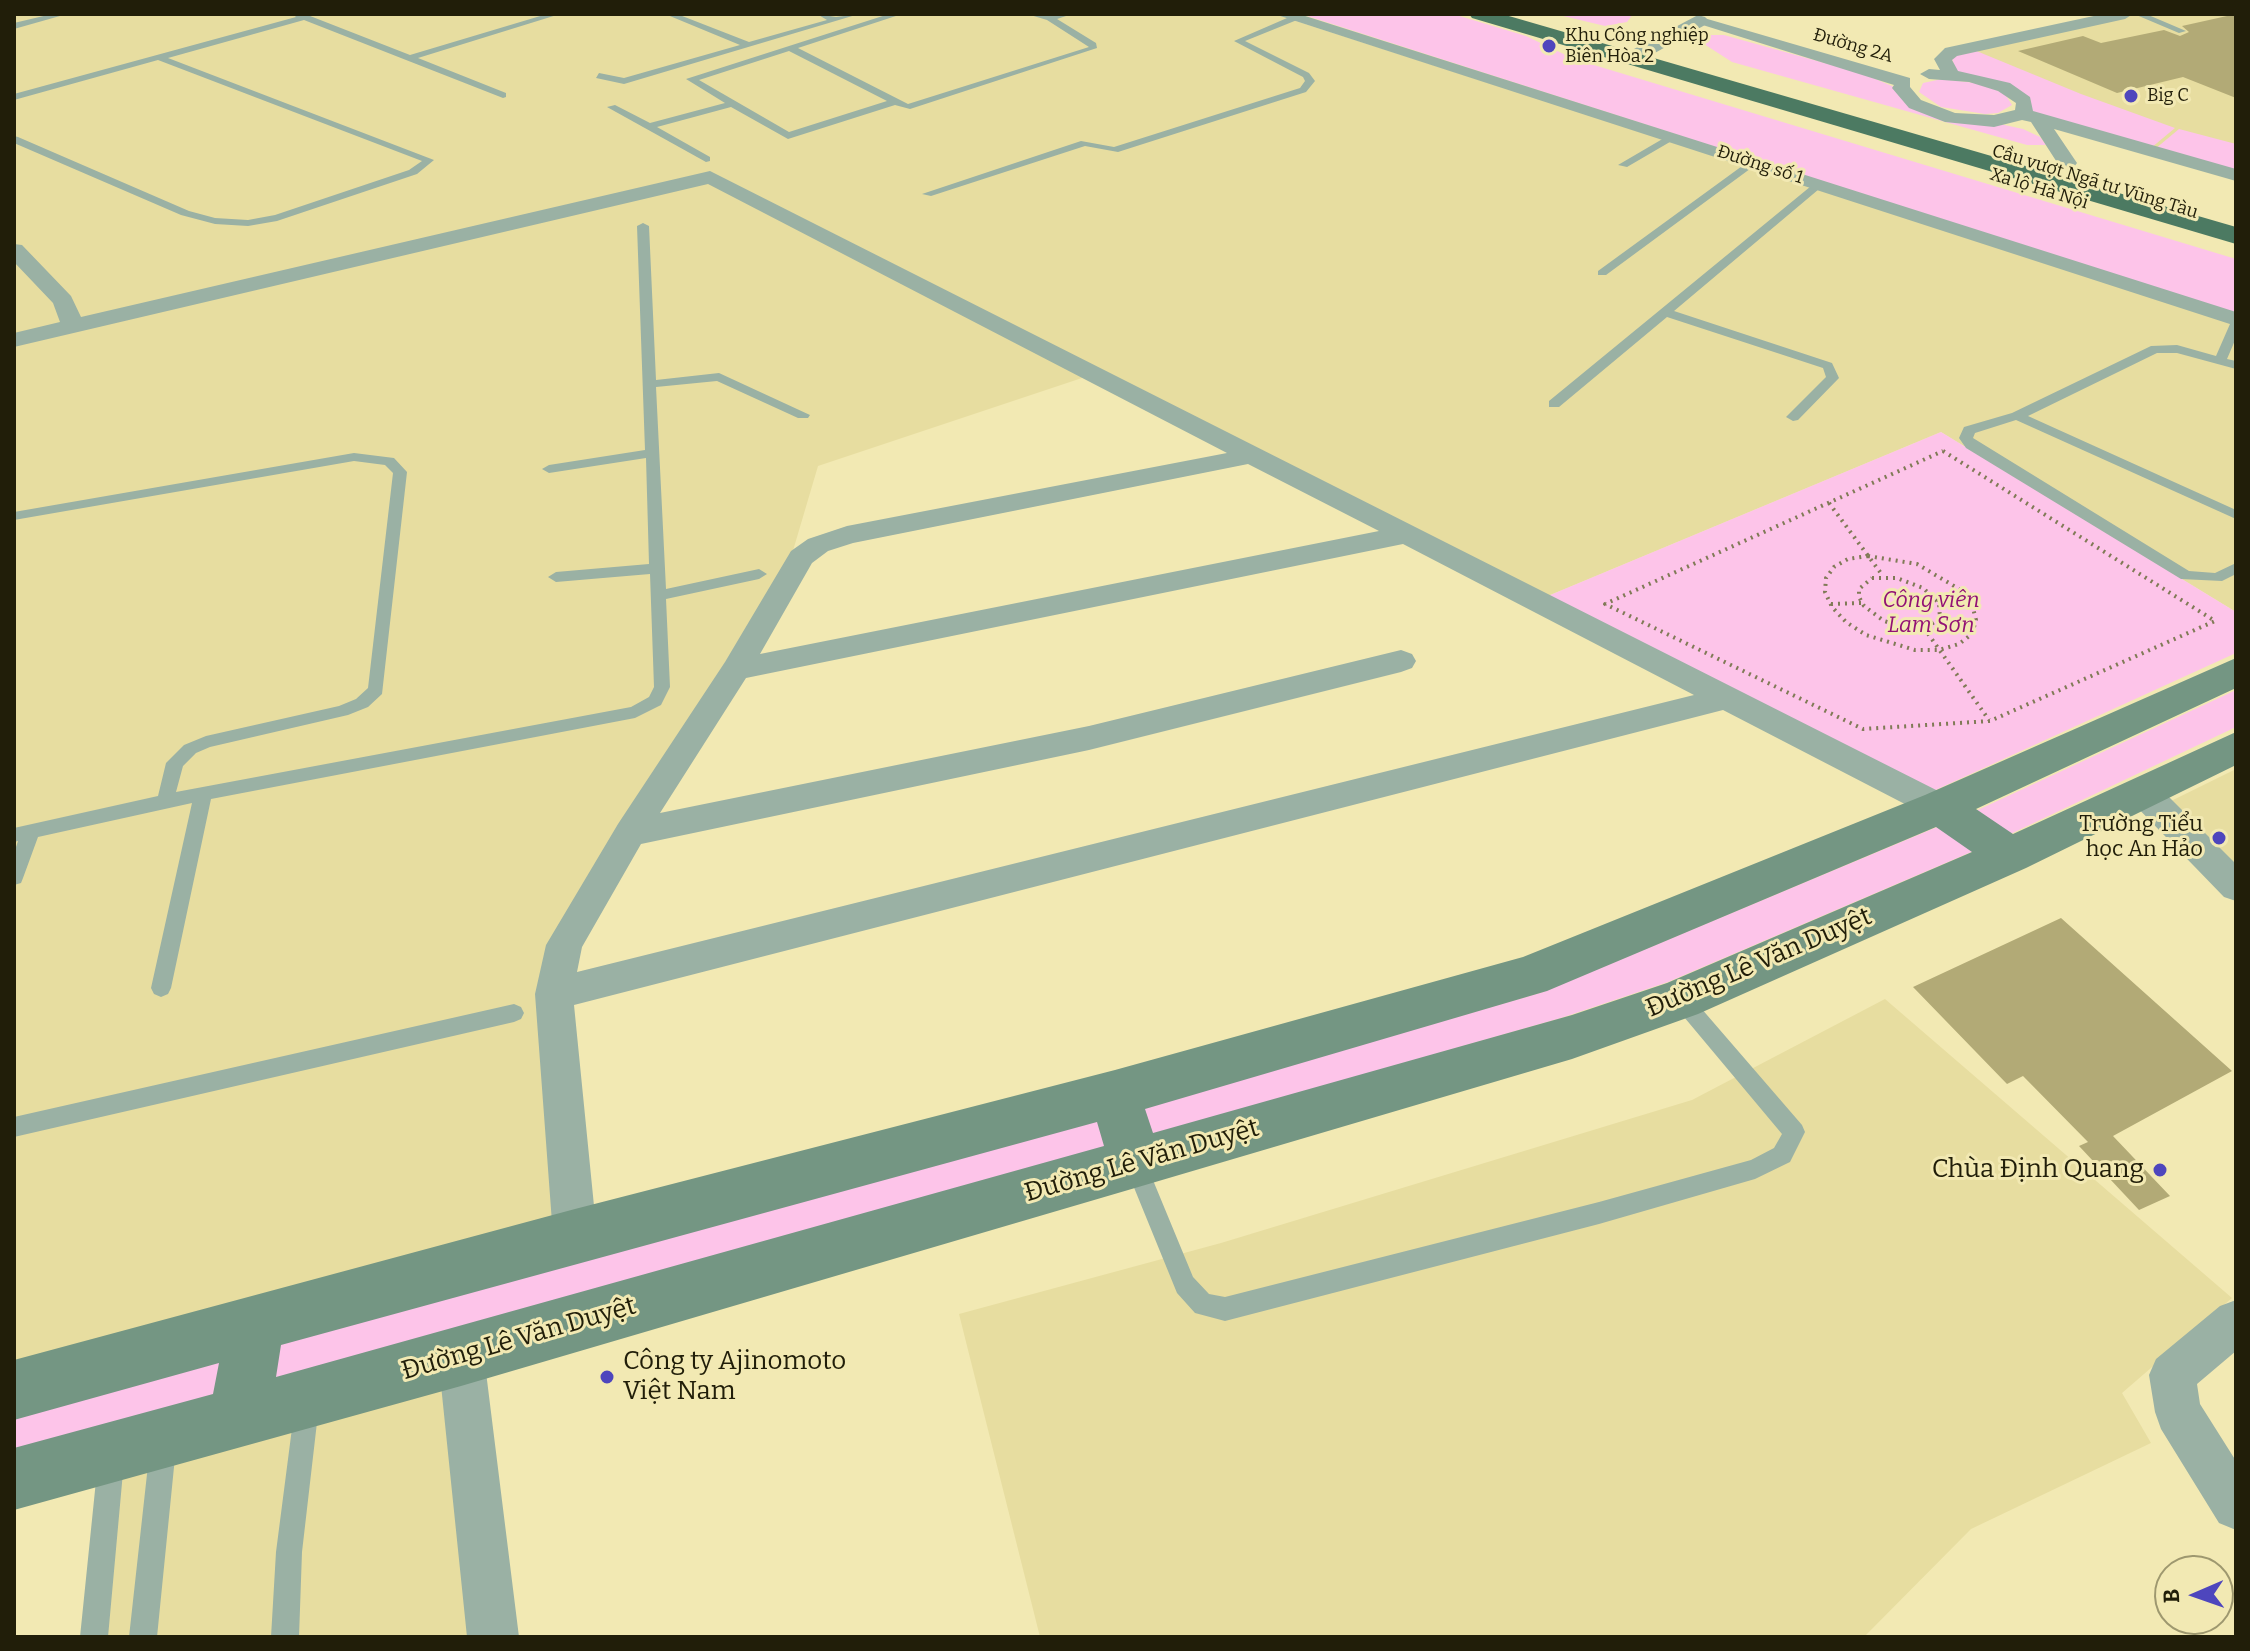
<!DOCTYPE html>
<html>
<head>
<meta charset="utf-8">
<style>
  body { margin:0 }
  #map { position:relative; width:2250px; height:1651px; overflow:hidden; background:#f2e9b3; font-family:Bitter,serif }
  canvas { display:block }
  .frame { position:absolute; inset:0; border:16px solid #211e09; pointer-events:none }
  .north { position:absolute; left:2154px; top:1555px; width:80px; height:80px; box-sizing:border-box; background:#f2e9b3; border:2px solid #9e986f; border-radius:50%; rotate:268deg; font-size:22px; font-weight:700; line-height:32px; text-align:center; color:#211e09 }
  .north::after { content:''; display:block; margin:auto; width:28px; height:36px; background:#4e46bd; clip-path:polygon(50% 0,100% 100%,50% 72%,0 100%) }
</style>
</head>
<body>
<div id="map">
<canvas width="2250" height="1651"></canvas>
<div class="frame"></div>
<div class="north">B</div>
</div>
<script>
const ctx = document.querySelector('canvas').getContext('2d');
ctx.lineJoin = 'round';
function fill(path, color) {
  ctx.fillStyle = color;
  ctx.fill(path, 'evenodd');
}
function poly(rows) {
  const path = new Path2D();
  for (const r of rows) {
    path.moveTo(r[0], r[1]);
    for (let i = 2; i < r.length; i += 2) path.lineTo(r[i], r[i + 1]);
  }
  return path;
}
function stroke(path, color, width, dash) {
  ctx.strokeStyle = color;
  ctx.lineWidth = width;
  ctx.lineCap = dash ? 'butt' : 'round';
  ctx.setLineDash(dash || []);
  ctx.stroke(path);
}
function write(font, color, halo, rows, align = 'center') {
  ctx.font = font + ' Bitter,serif';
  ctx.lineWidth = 6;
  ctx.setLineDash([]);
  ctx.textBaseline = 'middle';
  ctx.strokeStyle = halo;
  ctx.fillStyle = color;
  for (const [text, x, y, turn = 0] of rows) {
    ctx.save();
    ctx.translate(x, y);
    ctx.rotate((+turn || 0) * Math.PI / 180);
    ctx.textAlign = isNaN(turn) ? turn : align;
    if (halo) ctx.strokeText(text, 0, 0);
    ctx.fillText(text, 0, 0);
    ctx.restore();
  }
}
fill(poly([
  [14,14,1274,14,2236,323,2236,612,1941,432,1543,598,1100,372,818,466,792,554,552,944,557,1217,14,1366],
  [2138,14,2236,14,2236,172,2031,114,2031,101,2020,92,1956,54],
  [2236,769,2236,873,2167,803],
  [1885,999,2232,1298,2122,1393,2151,1443,1971,1529,1864,1637,1040,1637,959,1314,1221,1243,1692,1100],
  [448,1387,474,1637,106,1637,122,1474]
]), '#e7dda0');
fill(poly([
  [1301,14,1453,14,1526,36,1574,59,2236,259,2236,314],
  [1555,14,1633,14,1627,22,1605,26],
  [1708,35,1724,35,1864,74,1894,87,1908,104,2023,129,2040,137,2046,145,2027,145,1732,62,1704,44,1701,39],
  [1974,50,2081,94,2175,128,2151,148,2031,114,2031,101,2020,92,1957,73,1951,56],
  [1942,79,1983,84,2005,94,2012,105,1998,113,1985,114,1941,107,1919,92,1923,83],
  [2179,129,2236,144,2236,172,2155,149],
  [1941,432,2236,612,2236,653,1929,793,1543,598],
  [2236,690,2236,727,2000,839,1967,815],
  [1949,822,1983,847,1668,982,1561,1018,1142,1138,1132,1111,1543,992],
  [1107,1118,1116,1146,261,1382,267,1347],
  [233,1355,227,1392,14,1452,14,1415]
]), '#fdc4e9');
fill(poly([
  [2236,14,2236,98,2183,77,2117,93,2018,51,2083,36,2101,43,2164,30,2180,36,2189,32,2182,26],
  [2061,918,2232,1071,2113,1136,2170,1196,2139,1210,2079,1146,2088,1142,2023,1076,2007,1084,1913,987]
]), '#b2aa76');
stroke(poly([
  [1943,451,2215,621,1990,721,1863,729,1605,604,1943,451],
  [1829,503,1883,576],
  [1868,556,1917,564,1959,589,1972,604,1976,620,1972,634,1959,644,1939,650,1915,650,1866,635,1846,622,1832,607,1825,592,1826,578,1834,567,1848,559,1868,556],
  [1872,578,1897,578,1923,588,1939,603,1940,619,1924,628,1911,629,1884,621,1864,606,1859,597,1859,589,1872,578],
  [1937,600,1967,599],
  [1831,604,1862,603],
  [1924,628,1989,720]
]), '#807a56', 4, [2, 5]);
fill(poly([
  [52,14,67,14,14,29,14,23,52,14],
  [293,14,305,14,410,55,547,14,560,14,418,58,506,93,506,97,503,98,304,20,168,58,434,160,417,174,277,221,248,226,215,224,181,215,14,143,14,136,18,137,189,211,215,218,248,220,275,215,409,170,422,161,158,60,14,100,14,94,296,17,293,14],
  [665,14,677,14,749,42,827,20,817,14,836,17,859,14,624,84,596,78,599,73,624,78,740,45,665,14],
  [889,14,902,14,798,48,908,104,1089,47,1047,20,1027,14,1072,14,1057,19,1096,43,1097,48,910,109,895,105,788,139,731,107,657,127,710,157,710,161,706,162,607,107,615,105,650,123,725,103,686,79,889,14],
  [789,51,887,101,789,132,699,80,789,51],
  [2134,14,2146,14,2186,31,2179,33,2134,14],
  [1294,15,1297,20,1245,41,1309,73,1315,81,1306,92,1118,152,1085,146,931,196,922,194,1081,141,1114,147,1300,88,1305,81,1303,77,1234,41,1294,15],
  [1671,134,1675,135,1675,139,1627,167,1618,165,1671,134],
  [1749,161,1758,163,1606,275,1598,275,1598,271,1749,161],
  [1816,182,1825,184,1674,311,1832,363,1839,378,1798,420,1793,421,1786,417,1826,377,1823,368,1667,317,1559,407,1549,407,1549,401,1816,182],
  [643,223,649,226,656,380,719,373,810,415,808,418,798,418,717,381,656,387,666,589,759,569,767,574,759,579,666,599,670,687,661,705,635,718,211,799,171,988,168,994,161,997,154,994,151,988,192,803,38,837,23,878,21,883,14,885,14,853,18,841,14,842,14,828,158,796,166,763,184,745,206,736,339,706,356,699,368,688,393,473,385,465,354,461,14,520,14,512,354,453,394,458,407,472,382,694,368,707,348,715,210,747,196,753,183,766,176,792,631,707,649,697,654,687,650,574,556,582,548,577,556,572,649,564,646,458,549,473,542,469,549,465,645,450,637,226,643,223],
  [2236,320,2236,338,2227,359,2236,361,2236,369,2177,353,2157,353,2028,416,2236,510,2236,519,2016,420,1975,433,1973,438,2189,571,2215,573,2236,563,2236,574,2222,581,2181,579,1966,448,1959,438,1964,427,2012,413,2151,346,2177,345,2216,356,2230,324,2236,320],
  [1681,990,1688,993,1802,1125,1805,1132,1790,1162,1755,1179,1599,1224,1225,1321,1195,1313,1177,1293,1124,1163,1127,1156,1135,1153,1143,1156,1193,1277,1209,1294,1225,1297,1599,1202,1751,1160,1774,1148,1782,1134,1674,1005,1671,999,1674,993,1681,990],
  [514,1004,521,1007,524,1013,521,1019,514,1022,14,1137,14,1117,514,1004],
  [307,1393,316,1396,319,1405,302,1552,299,1637,271,1637,276,1552,295,1405,298,1396,307,1393],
  [163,1434,172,1438,176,1447,157,1637,129,1637,150,1447,154,1438,163,1434],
  [111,1448,120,1452,124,1461,108,1637,80,1637,98,1461,102,1452,111,1448]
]), '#9ab1a4');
fill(poly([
  [1274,14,1299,14,2236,312,2236,326,1274,14],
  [2103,14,2133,14,2125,19,1957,56,1952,60,1958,71,2010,83,2030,97,2033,111,2236,169,2236,181,2054,129,2077,163,2074,167,2060,167,2031,122,2022,120,1994,127,1945,122,1909,108,1892,88,1894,85,1690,21,1704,18,1910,78,1910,87,1921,100,1955,113,1994,115,2015,110,2016,103,1998,91,1969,82,1929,79,1920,74,1929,69,1940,70,1934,59,1945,48,2103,14],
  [710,171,1952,798,1957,807,1952,816,1940,820,1928,816,1723,710,574,1005,597,1236,590,1251,575,1257,560,1251,553,1236,535,994,546,945,618,824,725,662,791,551,808,539,847,526,1227,453,708,184,14,347,14,333,60,322,53,303,14,262,14,244,22,245,71,296,81,317,710,171],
  [1248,464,1379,531,760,654,812,563,828,551,853,543,1248,464],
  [1403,544,1694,695,577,972,582,947,641,844,1089,750,1401,672,1412,668,1416,661,1412,654,1401,650,1089,726,660,813,746,678,1403,544],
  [2143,779,2155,783,2236,864,2236,901,2224,897,2131,801,2126,792,2131,783,2143,779],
  [2236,1300,2236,1351,2197,1384,2200,1404,2236,1461,2236,1530,2219,1523,2161,1429,2155,1412,2149,1375,2156,1359,2220,1306,2236,1300],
  [461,1333,477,1340,484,1356,519,1637,467,1637,438,1356,445,1340,461,1333]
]), '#9ab1a4');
fill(poly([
  [1698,15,1705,17,1709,21,1705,25,1653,54,1645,56,1634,49,1698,15]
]), '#9ab1a4');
fill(poly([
  [2236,658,2236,688,1976,809,2013,834,2236,732,2236,765,2026,868,1698,1014,1572,1059,1135,1188,461,1386,14,1510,14,1448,213,1394,219,1363,14,1420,14,1360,575,1209,1115,1070,1523,957,1925,795,2236,658],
  [1936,827,1972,852,1667,983,1572,1015,1153,1133,1145,1109,1547,991,1936,827],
  [1097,1122,1104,1146,276,1377,281,1345,1097,1122]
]), '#749683');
fill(poly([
  [1469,14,1502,14,2236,227,2236,244,1472,18,1469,14]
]), '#4c7a62');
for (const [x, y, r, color] of [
  [1549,46,8,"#4e46bd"],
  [2131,96,8,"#4e46bd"],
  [2219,838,8,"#4e46bd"],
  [2160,1170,8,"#4e46bd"],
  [607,1377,8,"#4e46bd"]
]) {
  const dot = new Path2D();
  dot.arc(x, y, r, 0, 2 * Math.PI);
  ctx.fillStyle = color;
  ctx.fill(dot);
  stroke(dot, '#f2e9b3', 3);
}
write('18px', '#211e09', '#f2e9b3', [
  ["Khu Công nghiệp",1565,36],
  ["Biên Hòa 2",1565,57],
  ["Big C",2147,96]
], 'left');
write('18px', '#211e09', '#f2e9b3', [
  ["Đường 2A",1853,46,16],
  ["Đường số 1",1760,165,18],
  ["Cầu vượt Ngã tư Vũng Tàu",2095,182,17],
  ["Xa lộ Hà Nội",2039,189,17]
]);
write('italic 22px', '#921075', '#f2e9b3', [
  ["Công viên",1931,601],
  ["Lam Sơn",1931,626]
]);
write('22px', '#211e09', '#f2e9b3', [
  ["Trường Tiểu",2203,825],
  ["học An Hảo",2203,850]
], 'right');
write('26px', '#211e09', '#f2e9b3', [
  ["Đường Lê Văn Duyệt",1759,963,-23],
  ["Đường Lê Văn Duyệt",1142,1161,-16],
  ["Đường Lê Văn Duyệt",519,1339,-16]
]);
write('26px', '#211e09', '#f2e9b3', [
  ["Chùa Định Quang",2144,1170],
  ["Công ty Ajinomoto",623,1362,"left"],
  ["Việt Nam",623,1392,"left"]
], 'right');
</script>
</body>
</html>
